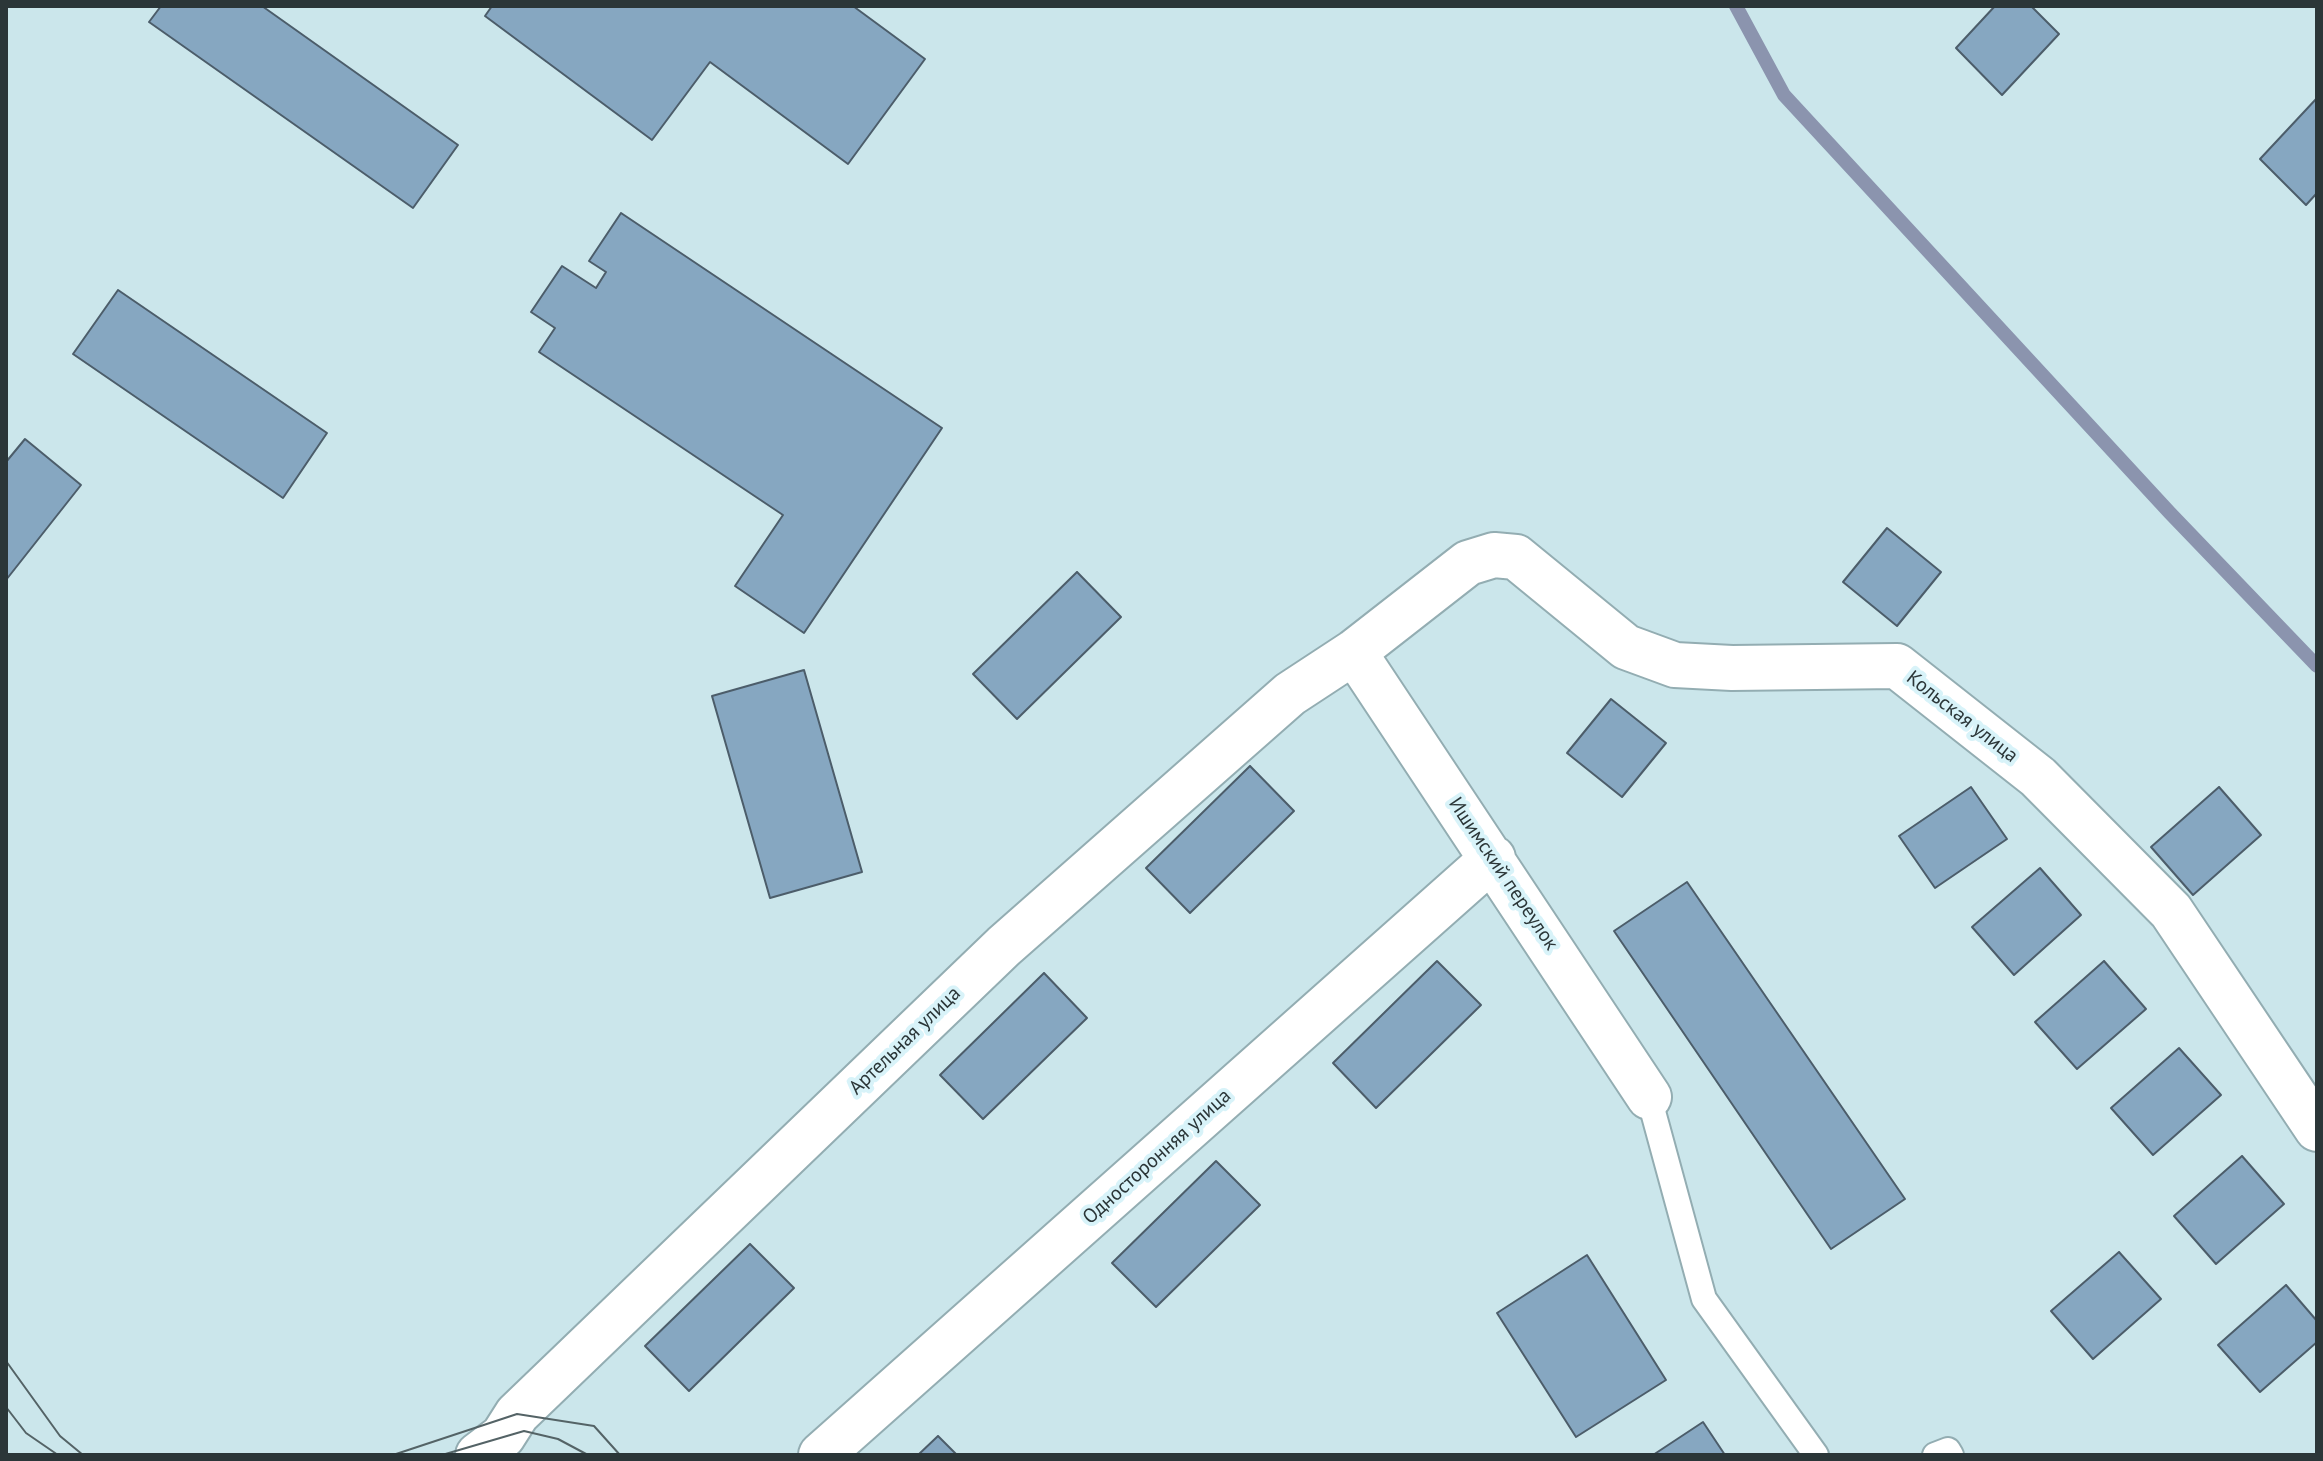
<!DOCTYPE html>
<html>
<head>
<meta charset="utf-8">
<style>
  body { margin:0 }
  #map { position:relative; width:2323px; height:1461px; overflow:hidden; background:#cbe6eb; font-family:"PT Sans",sans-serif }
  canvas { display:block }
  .frame { position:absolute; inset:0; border:8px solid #2b3638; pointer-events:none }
</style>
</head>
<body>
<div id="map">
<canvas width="2323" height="1461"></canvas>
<div class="frame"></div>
</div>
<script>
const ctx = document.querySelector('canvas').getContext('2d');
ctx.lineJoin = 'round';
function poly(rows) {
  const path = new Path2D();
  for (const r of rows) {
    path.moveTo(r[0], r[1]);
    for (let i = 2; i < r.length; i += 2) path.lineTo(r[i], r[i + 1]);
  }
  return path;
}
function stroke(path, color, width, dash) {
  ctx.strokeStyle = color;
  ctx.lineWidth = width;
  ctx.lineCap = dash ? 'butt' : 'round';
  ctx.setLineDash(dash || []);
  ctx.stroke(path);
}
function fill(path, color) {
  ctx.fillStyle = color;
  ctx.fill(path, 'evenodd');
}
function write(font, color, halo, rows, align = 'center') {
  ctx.font = font + ' "PT Sans",sans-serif';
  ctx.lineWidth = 8;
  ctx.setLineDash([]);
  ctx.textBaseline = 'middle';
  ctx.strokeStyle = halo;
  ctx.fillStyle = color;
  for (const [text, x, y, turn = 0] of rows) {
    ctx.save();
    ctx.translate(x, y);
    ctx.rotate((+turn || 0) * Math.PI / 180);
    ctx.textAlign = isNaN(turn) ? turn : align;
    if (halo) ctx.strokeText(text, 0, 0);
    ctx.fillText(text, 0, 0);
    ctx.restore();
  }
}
stroke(poly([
  [1736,6,1784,95,2170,513,2317,666]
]), '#8b94ae', 14);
const building = poly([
  [161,6,262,6,458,145,413,208,149,22,161,6],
  [492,6,853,6,925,59,848,164,710,62,652,140,485,16,492,6],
  [1995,6,2031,6,2059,34,2002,95,1956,48,1995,6],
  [2317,98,2317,193,2306,205,2260,159,2317,98],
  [621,213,942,428,804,633,735,586,783,515,539,352,555,328,531,312,562,266,596,288,606,272,589,261,621,213],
  [118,290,327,433,283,498,73,354,118,290],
  [25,439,81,485,6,580,6,462,25,439],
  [1887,528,1941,572,1897,626,1843,582,1887,528],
  [1077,572,1121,617,1017,719,973,674,1077,572],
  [804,670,862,872,770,898,712,696,804,670],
  [1611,699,1666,743,1622,797,1567,753,1611,699],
  [1250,766,1294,811,1190,913,1146,868,1250,766],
  [1971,787,2007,839,1935,888,1899,836,1971,787],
  [2219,787,2261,835,2193,895,2151,847,2219,787],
  [2040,868,2081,915,2014,975,1972,927,2040,868],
  [1687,882,1905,1199,1831,1249,1614,931,1687,882],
  [1437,961,1481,1005,1376,1108,1333,1063,1437,961],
  [2104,961,2146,1009,2077,1069,2035,1022,2104,961],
  [1044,973,1087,1018,983,1119,940,1075,1044,973],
  [2179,1048,2221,1095,2153,1155,2111,1108,2179,1048],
  [2242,1156,2284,1204,2216,1264,2174,1216,2242,1156],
  [1216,1161,1260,1205,1156,1307,1112,1263,1216,1161],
  [750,1244,794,1288,689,1391,645,1346,750,1244],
  [2119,1252,2161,1299,2093,1359,2051,1311,2119,1252],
  [1587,1255,1666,1380,1576,1437,1497,1313,1587,1255],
  [2286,1285,2317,1321,2317,1342,2260,1392,2218,1345,2286,1285],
  [1703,1422,1725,1455,1653,1455,1703,1422],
  [938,1436,957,1455,918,1455,938,1436]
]);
fill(building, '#86a7c1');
stroke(building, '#4c5d6a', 2);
const service = poly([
  [1649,1097,1704,1299,1816,1455],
  [1935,1455,1948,1450,1951,1455]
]);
const minor = poly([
  [1354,652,1649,1097],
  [478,1455,503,1436,517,1414,1004,946,1290,694,1354,652,1468,563,1494,555,1516,557,1626,647,1675,665,1732,668,1897,666,2038,777,2171,911,2317,1129],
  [821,1455,1493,858]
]);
stroke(service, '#93adb2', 28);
stroke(minor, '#93adb2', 48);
stroke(service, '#fff', 24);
stroke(minor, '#fff', 44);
stroke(poly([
  [6,1361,60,1436,83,1455],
  [6,1407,26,1433,58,1455],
  [393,1455,517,1414,594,1426,620,1455],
  [442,1455,524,1431,558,1439,588,1455]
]), '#546366', 2);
write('20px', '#2b3638', '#d8f3f9', [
  ["Кольская улица",1962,717,38],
  ["Ишимский переулок",1503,874,56],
  ["Артельная улица",905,1041,-44],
  ["Односторонняя улица",1157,1157,-42]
]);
</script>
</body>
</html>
